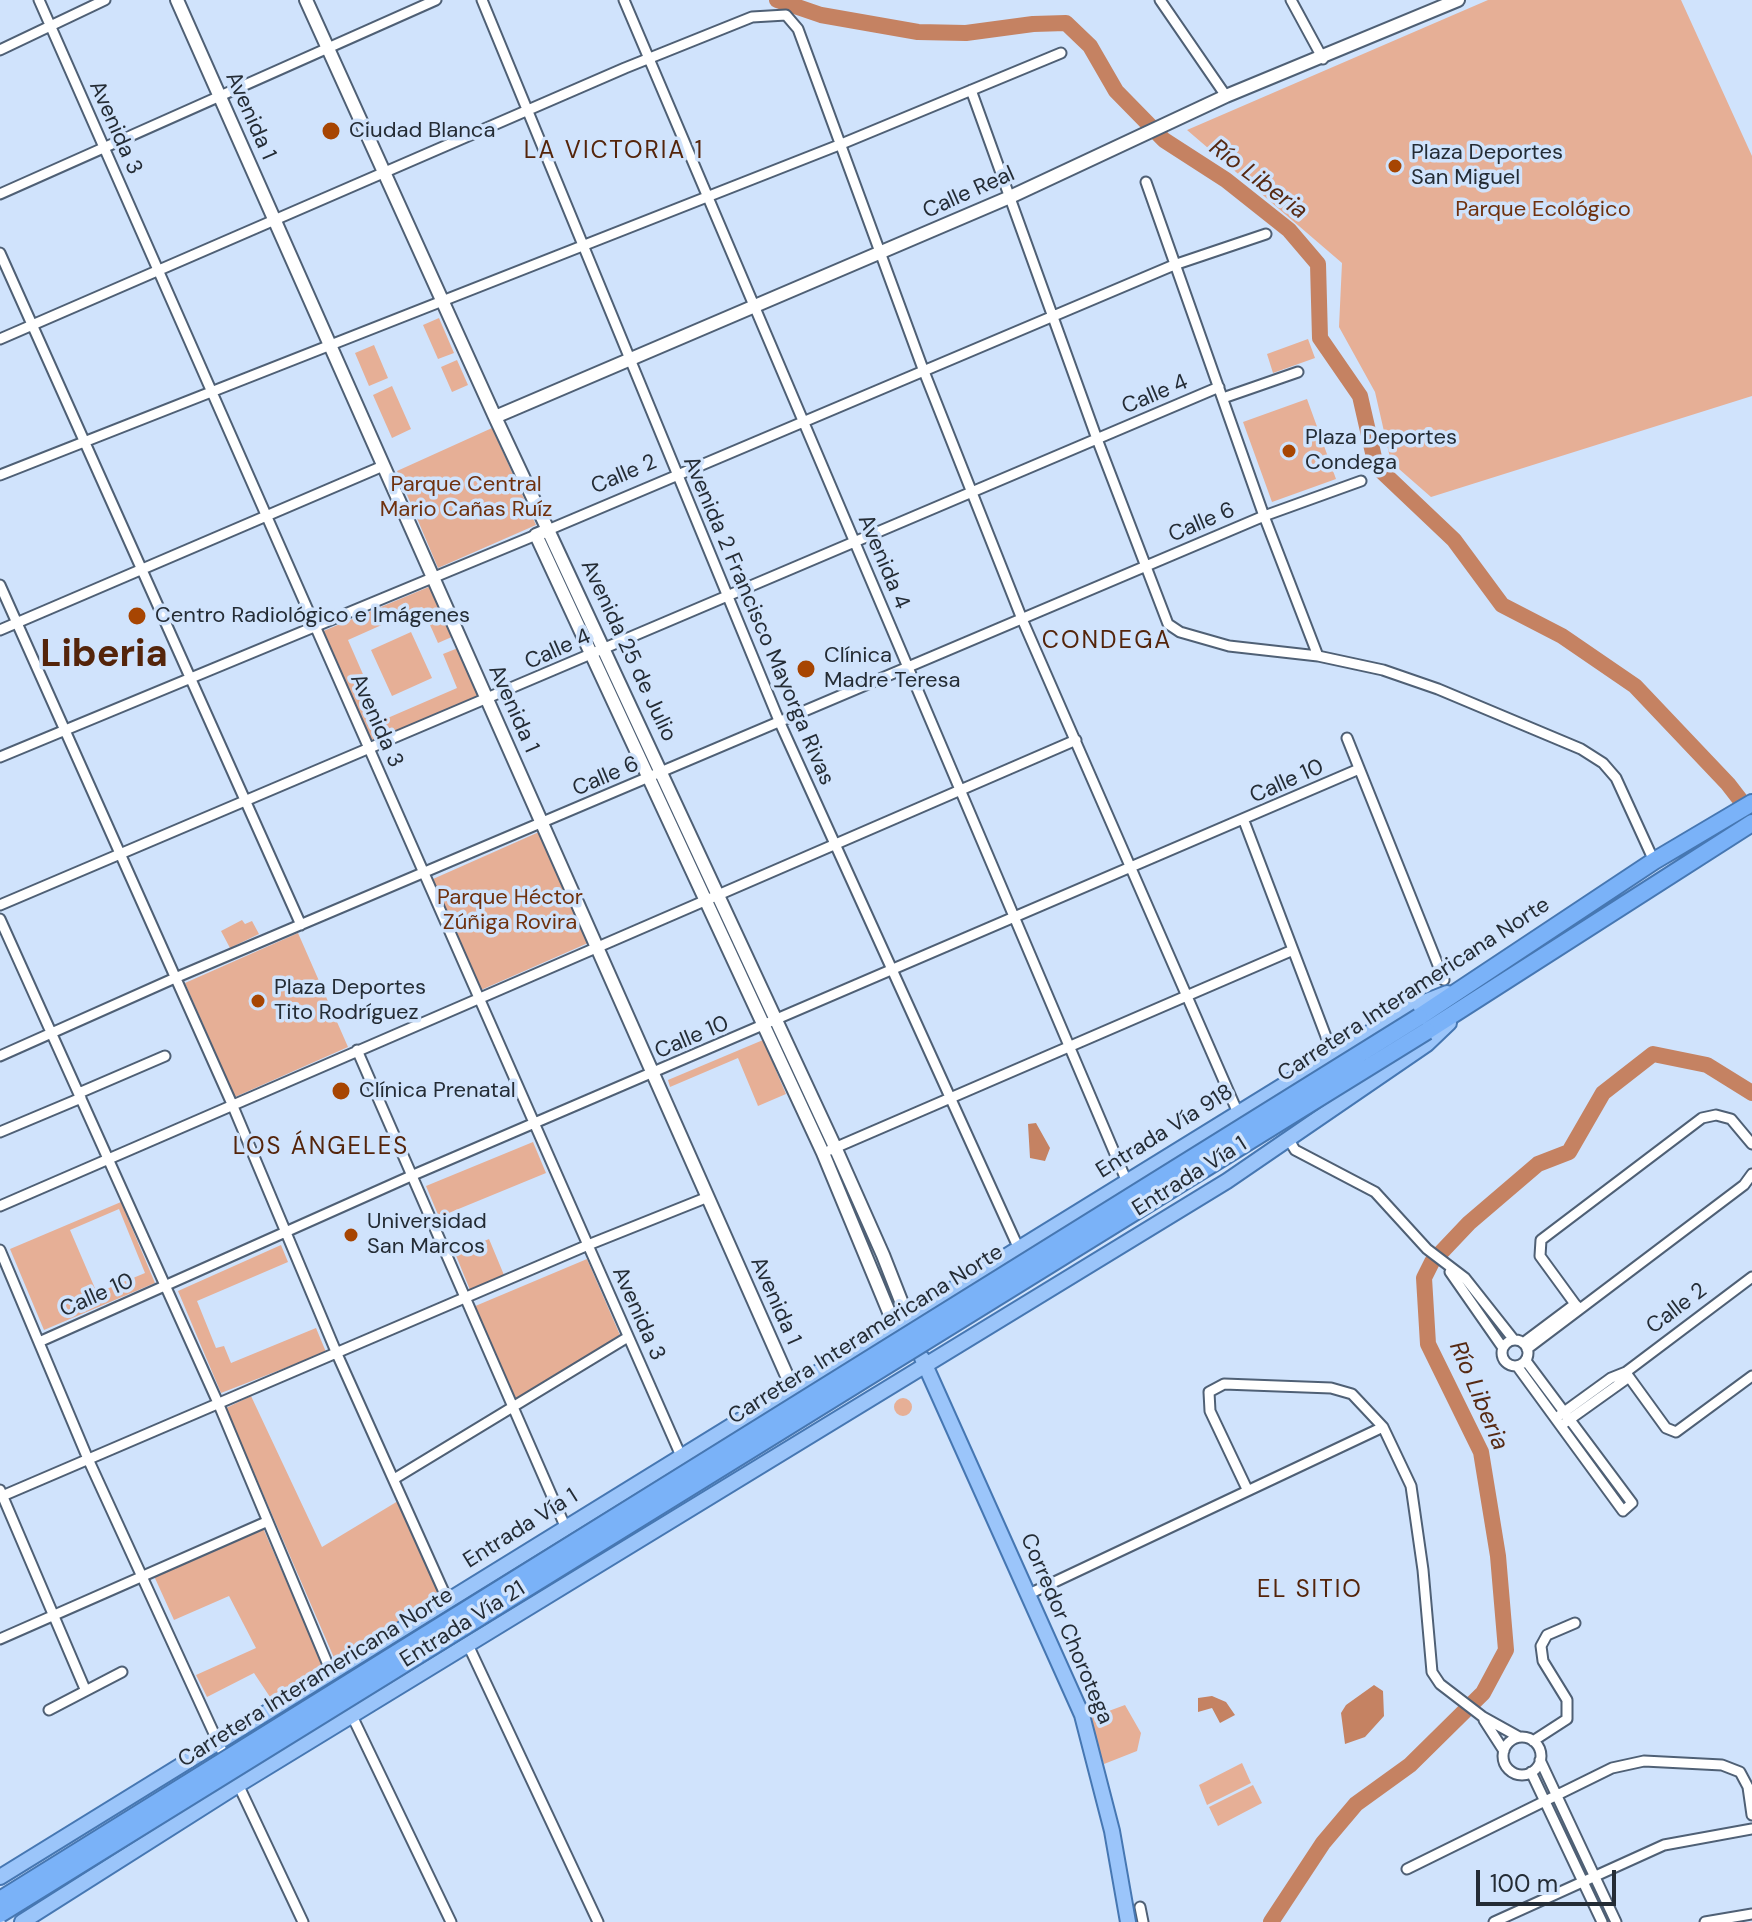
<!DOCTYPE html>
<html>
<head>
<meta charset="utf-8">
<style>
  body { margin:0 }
  #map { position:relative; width:1752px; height:1922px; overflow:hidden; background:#d0e3fc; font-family:"DM Sans",sans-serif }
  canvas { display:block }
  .scale { position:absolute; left:1476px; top:1870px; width:140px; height:36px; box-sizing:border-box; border:4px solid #242c35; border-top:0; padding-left:10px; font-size:24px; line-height:28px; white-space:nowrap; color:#242c35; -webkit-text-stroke:6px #d0e3fc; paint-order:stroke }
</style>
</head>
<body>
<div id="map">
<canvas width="1752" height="1922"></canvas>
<div class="scale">100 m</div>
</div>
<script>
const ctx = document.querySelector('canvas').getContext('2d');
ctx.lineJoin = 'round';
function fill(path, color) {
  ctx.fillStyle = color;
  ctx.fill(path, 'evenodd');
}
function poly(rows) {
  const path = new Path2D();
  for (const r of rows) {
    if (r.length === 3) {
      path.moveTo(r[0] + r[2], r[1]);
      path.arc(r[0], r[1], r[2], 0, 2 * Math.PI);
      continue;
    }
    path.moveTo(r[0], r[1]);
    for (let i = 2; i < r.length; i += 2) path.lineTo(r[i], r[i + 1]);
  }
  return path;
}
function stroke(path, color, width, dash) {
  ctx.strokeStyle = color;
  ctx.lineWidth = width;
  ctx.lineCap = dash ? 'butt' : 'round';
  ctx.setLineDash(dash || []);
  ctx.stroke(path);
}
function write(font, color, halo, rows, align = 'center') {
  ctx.font = font + ' "DM Sans",sans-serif';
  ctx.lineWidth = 7;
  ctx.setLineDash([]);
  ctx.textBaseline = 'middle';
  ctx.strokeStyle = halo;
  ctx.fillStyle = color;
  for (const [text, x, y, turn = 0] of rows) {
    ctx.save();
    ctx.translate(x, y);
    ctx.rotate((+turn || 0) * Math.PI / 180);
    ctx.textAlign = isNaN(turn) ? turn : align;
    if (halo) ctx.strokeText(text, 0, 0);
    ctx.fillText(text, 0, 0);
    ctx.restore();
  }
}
fill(poly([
  [1488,0,1681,0,1752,156,1752,396,1431,497,1391,462,1375,392,1339,327,1342,263,1187,130],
  [439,318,454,353,438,359,423,325],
  [1308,339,1315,358,1273,373,1267,354],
  [374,345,388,378,369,386,355,353],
  [457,360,468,385,452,392,441,367],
  [392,386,411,429,392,438,373,395],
  [1307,399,1336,479,1272,502,1243,422],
  [492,428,536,525,438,568,397,471],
  [431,586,454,636,438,643,422,607,348,640,383,720,457,688,443,654,458,648,480,696,372,743,321,632],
  [411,632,432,678,392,696,371,650],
  [539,832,588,943,481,990,433,879],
  [242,920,245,924,252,921,259,934,230,948,221,931],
  [298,933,348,1047,235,1097,185,983],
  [763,1040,786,1094,758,1106,738,1058,670,1087,668,1080],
  [533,1142,546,1173,439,1217,426,1186],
  [121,1202,155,1283,44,1330,10,1249],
  [119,1209,145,1273,97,1293,70,1230],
  [489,1239,504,1275,470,1290,455,1253],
  [281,1245,288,1262,197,1301,216,1348,224,1346,231,1363,316,1328,326,1352,221,1393,178,1291],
  [587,1259,620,1335,516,1399,473,1307],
  [251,1396,322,1547,398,1501,446,1606,341,1674,226,1408],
  [903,1407,9],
  [263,1528,325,1670,272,1700,254,1673,207,1697,196,1675,256,1648,229,1596,174,1620,154,1576],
  [1125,1705,1141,1733,1137,1751,1104,1764,1087,1719],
  [1242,1763,1251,1783,1207,1805,1199,1785],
  [1253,1785,1262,1803,1218,1826,1209,1807]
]), '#e6af96');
fill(poly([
  [1036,1123,1050,1148,1045,1161,1030,1158,1028,1124],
  [1374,1685,1383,1691,1384,1716,1365,1737,1345,1744,1341,1713,1346,1705],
  [1212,1696,1226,1702,1235,1715,1220,1723,1212,1708,1198,1712,1198,1698]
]), '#c58262');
stroke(poly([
  [777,0,821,15,918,32,966,33,1033,24,1066,23,1090,46,1116,91,1164,140,1226,180,1289,230,1318,264,1320,338,1360,396,1376,466,1454,540,1502,605,1562,636,1635,686,1728,784,1752,815],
  [1271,1922,1323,1843,1356,1804,1410,1765,1483,1693,1506,1650,1498,1556,1481,1452,1428,1344,1424,1278,1432,1262,1469,1223,1538,1164,1569,1152,1603,1093,1653,1054,1707,1065,1752,1093]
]), '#c58262', 16);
const minor = poly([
  [39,0,681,1456],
  [482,0,780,723,1019,1249],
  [624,0,1127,1182],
  [1160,0,1226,96],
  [1291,0,1323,59],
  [0,50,105,0],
  [971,90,1097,439,1168,624,1180,632,1229,646,1318,656,1383,670,1438,689,1581,749,1603,763,1616,778,1654,861],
  [1146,182,1264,516,1318,656],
  [0,194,436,0],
  [0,253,301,925],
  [0,339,625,68,752,17,786,15,798,29,923,369,1022,619,1238,1113],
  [1223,398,1298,372],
  [0,475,839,145,1061,53],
  [548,530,1174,265,1266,234],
  [0,585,232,1104,337,1354,448,1601],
  [0,630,383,466],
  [1347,738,1444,980],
  [0,757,536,535],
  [1244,821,1330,1047],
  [0,905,1219,387],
  [0,919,219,1405,331,1672],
  [357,1050,565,1526],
  [0,1056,175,978,1264,516,1361,481],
  [79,1093,165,1056],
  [0,1132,81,1098],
  [1289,1140,1295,1150,1375,1192,1427,1249,1465,1278,1514,1340],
  [830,1150,1293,950],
  [0,1206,1076,740],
  [0,1250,88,1459,228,1764],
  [1450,1272,1503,1348],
  [1575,1304,1540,1256,1541,1240,1702,1118,1716,1115,1731,1119,1752,1144],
  [1580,1309,1744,1185,1752,1174],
  [1515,1353,13],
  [39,1342,411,1176,1359,769],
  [1523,1343,1575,1304,1580,1309,1527,1349],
  [1517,1366,1623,1511,1632,1503,1526,1361],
  [1626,1372,1752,1277],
  [1629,1377,1666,1428,1676,1432,1752,1376],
  [1560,1415,1611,1378,1626,1372,1629,1377,1566,1422],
  [394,1479,628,1337],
  [1247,1489,1210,1411,1209,1392,1224,1384,1331,1388,1352,1394,1383,1427,1411,1486,1423,1570,1432,1672,1440,1684,1483,1717,1519,1737],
  [0,1490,85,1689],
  [0,1497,588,1245,708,1197],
  [1029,1594,1383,1427],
  [0,1639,266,1522],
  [469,1647,598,1922],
  [49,1710,122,1672],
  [353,1718,451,1922],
  [1484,1720,1504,1751],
  [1522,1756,19],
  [1533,1741,1567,1719,1567,1700,1543,1661,1541,1646,1547,1635,1575,1623],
  [1540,1760,1616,1922],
  [1531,1772,1602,1922],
  [236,1780,303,1922],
  [1407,1869,1612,1768,1644,1761,1722,1765,1740,1772,1748,1787,1752,1815],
  [1140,1907,1143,1922],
  [1494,1922,1664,1845,1752,1829],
  [1705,1922,1752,1914]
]);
const tertiary = poly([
  [177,0,795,1394],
  [306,0,495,417,548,530,835,1147,883,1255,905,1311,903,1321,891,1317,823,1153,536,535,548,530],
  [495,417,1010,197,1226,96,1458,0]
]);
const primary = poly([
  [922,1358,1082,1715,1112,1831,1128,1922],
  [0,1877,1334,1054,1414,1006,1447,993],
  [22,1922,238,1785,1227,1181,1427,1044,1449,1023]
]);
const trunk = poly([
  [1419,1017,1654,861,1752,803],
  [1427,1031,1752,823]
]);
stroke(minor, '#4f6075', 13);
stroke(tertiary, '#4f6075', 16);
stroke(primary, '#4677b2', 18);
stroke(trunk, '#4677b2', 20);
stroke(minor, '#fff', 9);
stroke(tertiary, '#fff', 12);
stroke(primary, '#9bc5fa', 14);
stroke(trunk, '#7ab2f8', 16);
const trunkBridge = poly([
  [0,1900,1419,1017],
  [0,1914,1427,1031]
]);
stroke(trunkBridge, '#4677b2', 20, []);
stroke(trunkBridge, '#7ab2f8', 16);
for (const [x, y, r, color] of [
  [331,131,10,"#a74502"],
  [1395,166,8,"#a74502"],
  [1289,451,8,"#a74502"],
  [137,616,10,"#a74502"],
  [806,669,10,"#a74502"],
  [258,1001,8,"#a74502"],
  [341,1091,10,"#a74502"],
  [351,1235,8,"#a74502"]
]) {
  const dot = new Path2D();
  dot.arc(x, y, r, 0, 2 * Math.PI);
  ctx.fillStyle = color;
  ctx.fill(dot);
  stroke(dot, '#d0e3fc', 3);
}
write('22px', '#242c35', '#d0e3fc', [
  ["Avenida 1",250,116,66],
  ["Avenida 3",115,128,66],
  ["Calle Real",969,193,-24],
  ["Calle 4",1155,395,-23],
  ["Calle 2",624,475,-23],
  ["Calle 6",1202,523,-23],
  ["Avenida 4",883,562,67],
  ["Avenida 2 Francisco Mayorga Rivas",758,621,67],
  ["Calle 4",558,650,-24],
  ["Avenida 25 de Julio",628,651,65],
  ["Avenida 1",513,709,66],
  ["Avenida 3",376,721,66],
  ["Calle 6",606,777,-23],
  ["Calle 10",1287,782,-24],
  ["Carretera Interamericana Norte",1414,990,-33],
  ["Calle 10",692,1038,-23],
  ["Entrada Vía 918",1165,1132,-32],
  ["Entrada Vía 1",1190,1177,-32],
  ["Calle 10",97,1296,-24],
  ["Avenida 1",775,1301,66],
  ["Calle 2",1677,1309,-37],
  ["Avenida 3",638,1314,66],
  ["Carretera Interamericana Norte",866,1335,-32],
  ["Entrada Vía 1",521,1529,-32],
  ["Entrada Vía 21",463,1625,-32],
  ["Corredor Chorotega",1066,1629,67],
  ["Carretera Interamericana Norte",316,1678,-32]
]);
write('22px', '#242c35', '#d0e3fc', [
  ["Ciudad Blanca",349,131],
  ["Plaza Deportes",1411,153],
  ["San Miguel",1411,178],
  ["Plaza Deportes",1305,438],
  ["Condega",1305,463],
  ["Centro Radiológico e Imágenes",155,616],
  ["Clínica",824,656],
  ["Madre Teresa",824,681],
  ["Plaza Deportes",274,988],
  ["Tito Rodríguez",274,1013],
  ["Clínica Prenatal",359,1091],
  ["Universidad",367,1222],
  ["San Marcos",367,1247]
], 'left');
write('22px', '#6f310e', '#d0e3fc', [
  ["Parque Ecológico",1543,210],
  ["Parque Central",466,485],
  ["Mario Cañas Ruíz",466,510],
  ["Parque Héctor",510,898],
  ["Zúñiga Rovira",510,923]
]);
ctx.letterSpacing = '2px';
write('24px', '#54240a', '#d0e3fc', [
  ["LA VICTORIA 1",614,152],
  ["CONDEGA",1107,642],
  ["LOS ÁNGELES",321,1148],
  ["EL SITIO",1310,1591]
]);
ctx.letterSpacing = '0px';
write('italic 24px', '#562912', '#d0e3fc', [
  ["Río Liberia",1258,180,37],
  ["Río Liberia",1478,1396,67]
]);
write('bold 38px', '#54240a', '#d0e3fc', [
  ["Liberia",104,656]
]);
</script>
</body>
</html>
